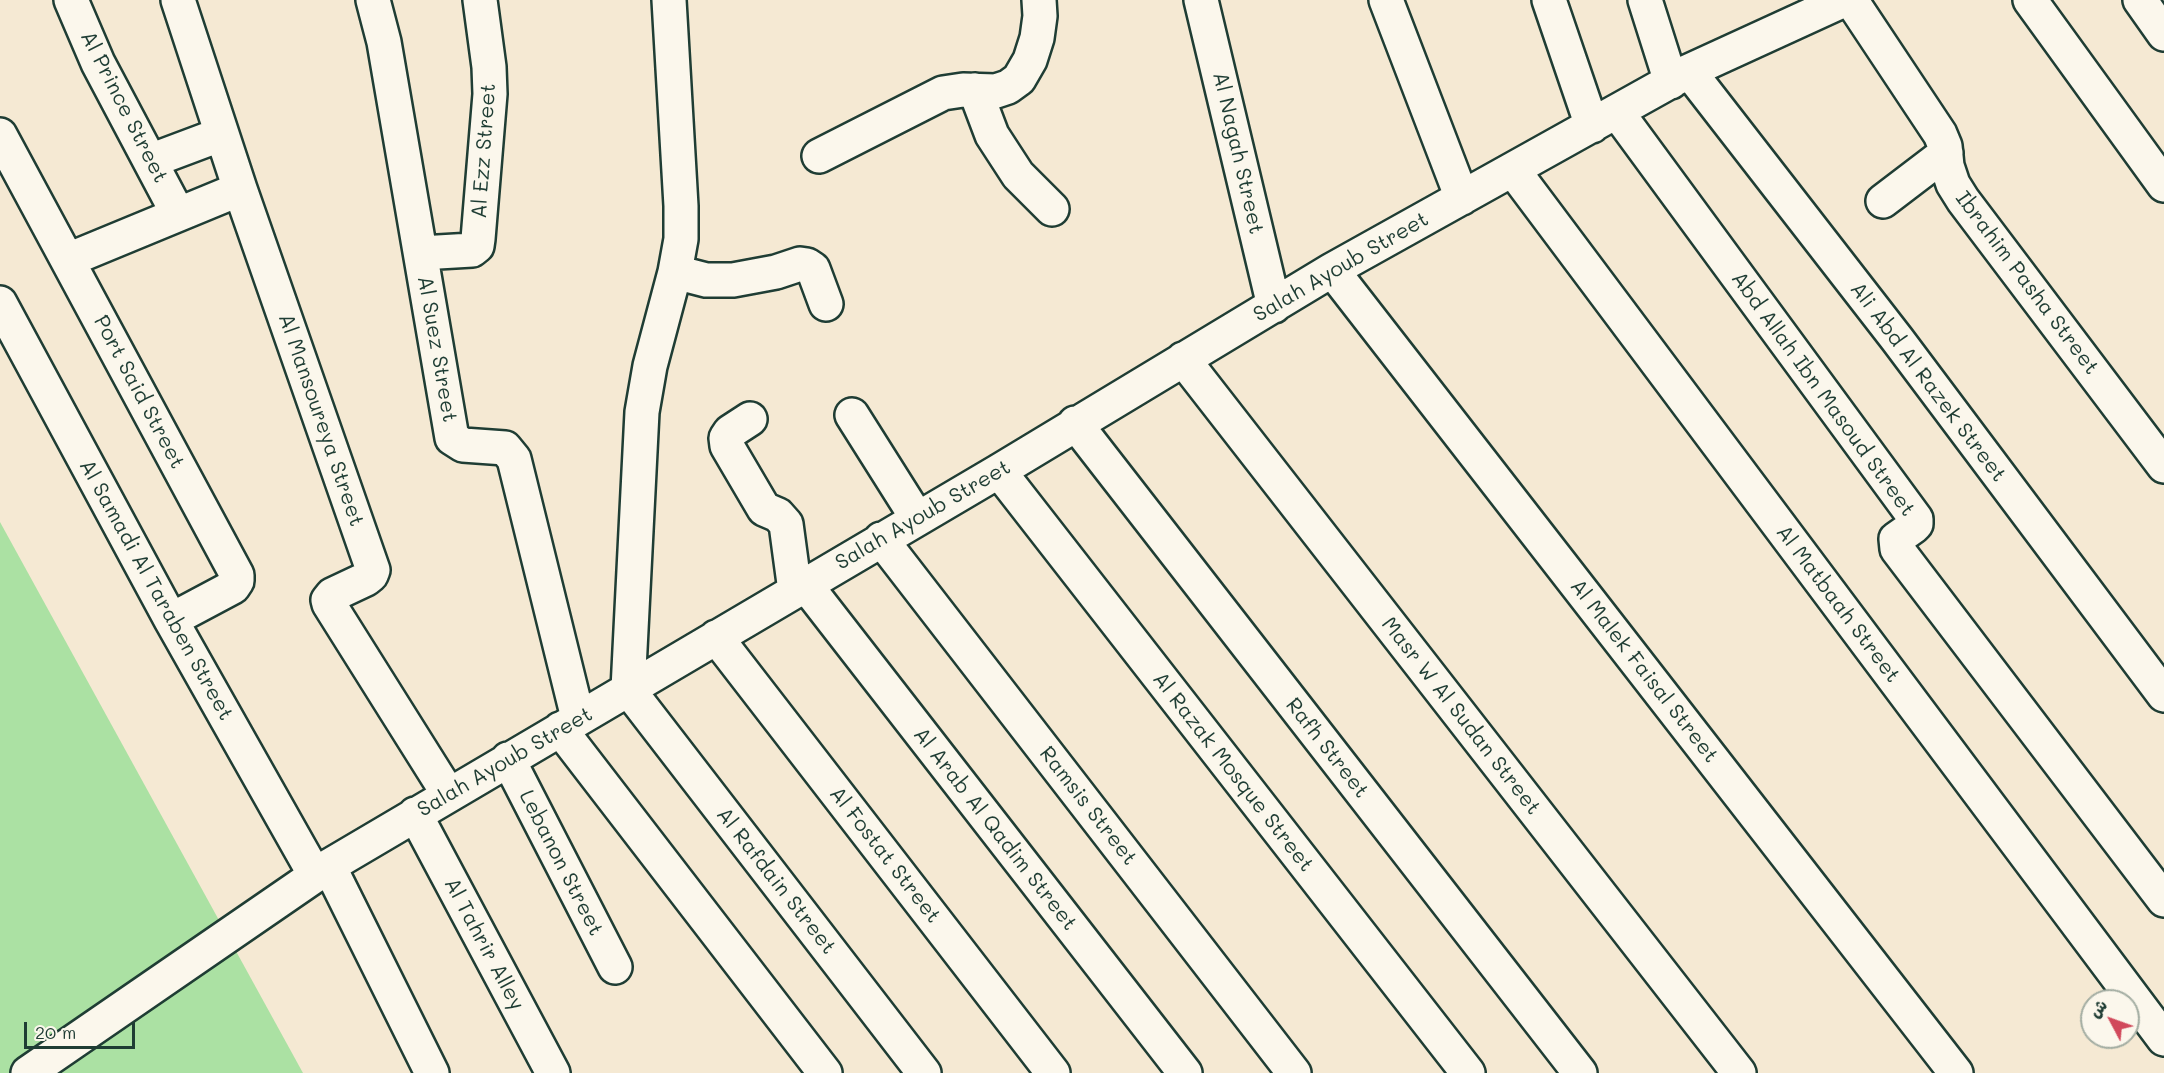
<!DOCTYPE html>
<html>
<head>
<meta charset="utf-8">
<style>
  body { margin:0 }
  #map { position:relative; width:2164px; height:1073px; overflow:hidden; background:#f5e9d3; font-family:Mali,"Playpen Sans Arabic",sans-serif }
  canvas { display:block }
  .north { position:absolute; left:2080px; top:989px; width:60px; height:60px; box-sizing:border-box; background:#fbf7ec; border:2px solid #a3ada2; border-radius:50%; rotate:311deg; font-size:16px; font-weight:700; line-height:24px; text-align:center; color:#1f3d34 }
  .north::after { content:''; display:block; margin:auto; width:21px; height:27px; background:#d1495b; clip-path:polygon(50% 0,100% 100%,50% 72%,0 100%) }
  .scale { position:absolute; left:24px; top:1022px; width:111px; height:27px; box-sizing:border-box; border:3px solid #1f3d34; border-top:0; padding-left:8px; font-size:18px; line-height:21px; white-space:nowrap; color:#1f3d34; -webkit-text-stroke:4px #fbf7ec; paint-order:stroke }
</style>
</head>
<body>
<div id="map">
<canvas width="2164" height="1073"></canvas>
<div class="north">ش</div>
<div class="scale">20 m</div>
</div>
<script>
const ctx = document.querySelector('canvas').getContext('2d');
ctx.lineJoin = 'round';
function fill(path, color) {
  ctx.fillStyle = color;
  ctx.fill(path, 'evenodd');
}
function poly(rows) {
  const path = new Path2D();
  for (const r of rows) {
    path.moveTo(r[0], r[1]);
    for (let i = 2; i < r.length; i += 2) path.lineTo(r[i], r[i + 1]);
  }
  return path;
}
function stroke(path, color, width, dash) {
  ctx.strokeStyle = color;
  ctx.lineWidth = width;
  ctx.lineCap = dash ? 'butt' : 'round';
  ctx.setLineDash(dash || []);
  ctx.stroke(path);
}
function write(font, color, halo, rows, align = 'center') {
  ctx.font = font + ' Mali,sans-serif';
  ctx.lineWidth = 4.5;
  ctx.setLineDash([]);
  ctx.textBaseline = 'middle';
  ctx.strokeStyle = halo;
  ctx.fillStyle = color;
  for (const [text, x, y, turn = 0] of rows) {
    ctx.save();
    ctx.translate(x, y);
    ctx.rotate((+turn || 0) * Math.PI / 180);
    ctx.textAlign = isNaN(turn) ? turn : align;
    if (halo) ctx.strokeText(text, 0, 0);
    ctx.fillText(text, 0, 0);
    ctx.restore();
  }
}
fill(poly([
  [0,522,303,1073,0,1073]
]), '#abe1a3');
const street = poly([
  [71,0,98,63,178,214],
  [178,0,240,189,373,570,371,575,366,579,332,595,328,600,329,604,449,795],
  [373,0,384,42,452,438,463,445,505,448,514,459,578,718],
  [669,0,681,206,681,239,675,272,650,366,642,412,628,689,924,1073],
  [1201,0,1274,306],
  [1386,0,1462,198],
  [1549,0,1592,126],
  [1645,0,1671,82],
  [1851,0,1940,134,1945,146,1947,166,1953,184,1963,200,2164,466],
  [2030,0,2164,185],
  [2140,0,2164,34],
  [1689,71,1897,339,2164,695],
  [975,90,992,135,1018,175,1052,209],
  [1617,112,1916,519,1916,524,1913,527,1896,539,1897,549,2164,900],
  [0,135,237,575,237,581,233,587,171,620],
  [819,156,943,93,963,90,996,91,1008,87,1019,79,1030,60,1037,38,1040,16,1039,0],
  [150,161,222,134],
  [1513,170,2164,1039],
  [1883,201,1946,153],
  [421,253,472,250,477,246,478,239,490,94,489,67,480,0],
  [68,260,240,189],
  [1332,270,1956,1073],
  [675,272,706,280,733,280,776,272,800,264,807,265,813,269,826,304],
  [0,303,171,620,315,875],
  [1183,359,1739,1073],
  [852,415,917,518],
  [750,419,730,432,726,438,727,446,764,509,778,515,786,524,795,591],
  [1075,423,1580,1073],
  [999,471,1468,1073],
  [881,539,1294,1073],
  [805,584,1185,1073],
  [716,637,1053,1073],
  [560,729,825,1073],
  [508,759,615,967],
  [415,814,553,1073],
  [329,866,432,1073],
  [28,1073,329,866,999,471,1332,270,1689,71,1844,0]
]);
stroke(street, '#1f3d34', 38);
stroke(street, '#fbf7ec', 33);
write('21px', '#1f3d34', '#fbf7ec', [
  ["Al Prince Street",124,107,63],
  ["Al Ezz Street",484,151,-86],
  ["Al Nagah Street",1238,153,77],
  ["Salah Ayoub Street",1341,267,-30],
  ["Ibrahim Pasha Street",2027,283,53],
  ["Al Suez Street",437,349,80],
  ["Ali Abd Al Razek Street",1928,382,53],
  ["Port Said Street",139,392,62],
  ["Abd Allah Ibn Masoud Street",1823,394,54],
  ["Al Mansoureya Street",321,420,71],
  ["Salah Ayoub Street",923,515,-30],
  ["Al Samadi Al Taraben Street",156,590,61],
  ["Al Matbaah Street",1838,604,53],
  ["Al Malek Faisal Street",1644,671,52],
  ["Masr W Al Sudan Street",1461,716,52],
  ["Rafh Street",1327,748,52],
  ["Salah Ayoub Street",505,762,-30],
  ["Al Razak Mosque Street",1233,772,52],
  ["Ramsis Street",1088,806,52],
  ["Al Arab Al Qadim Street",995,829,52],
  ["Al Fostat Street",885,855,52],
  ["Lebanon Street",561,863,63],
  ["Al Rafdain Street",776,881,52],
  ["Al Tahrir Alley",484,944,62]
]);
</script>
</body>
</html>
